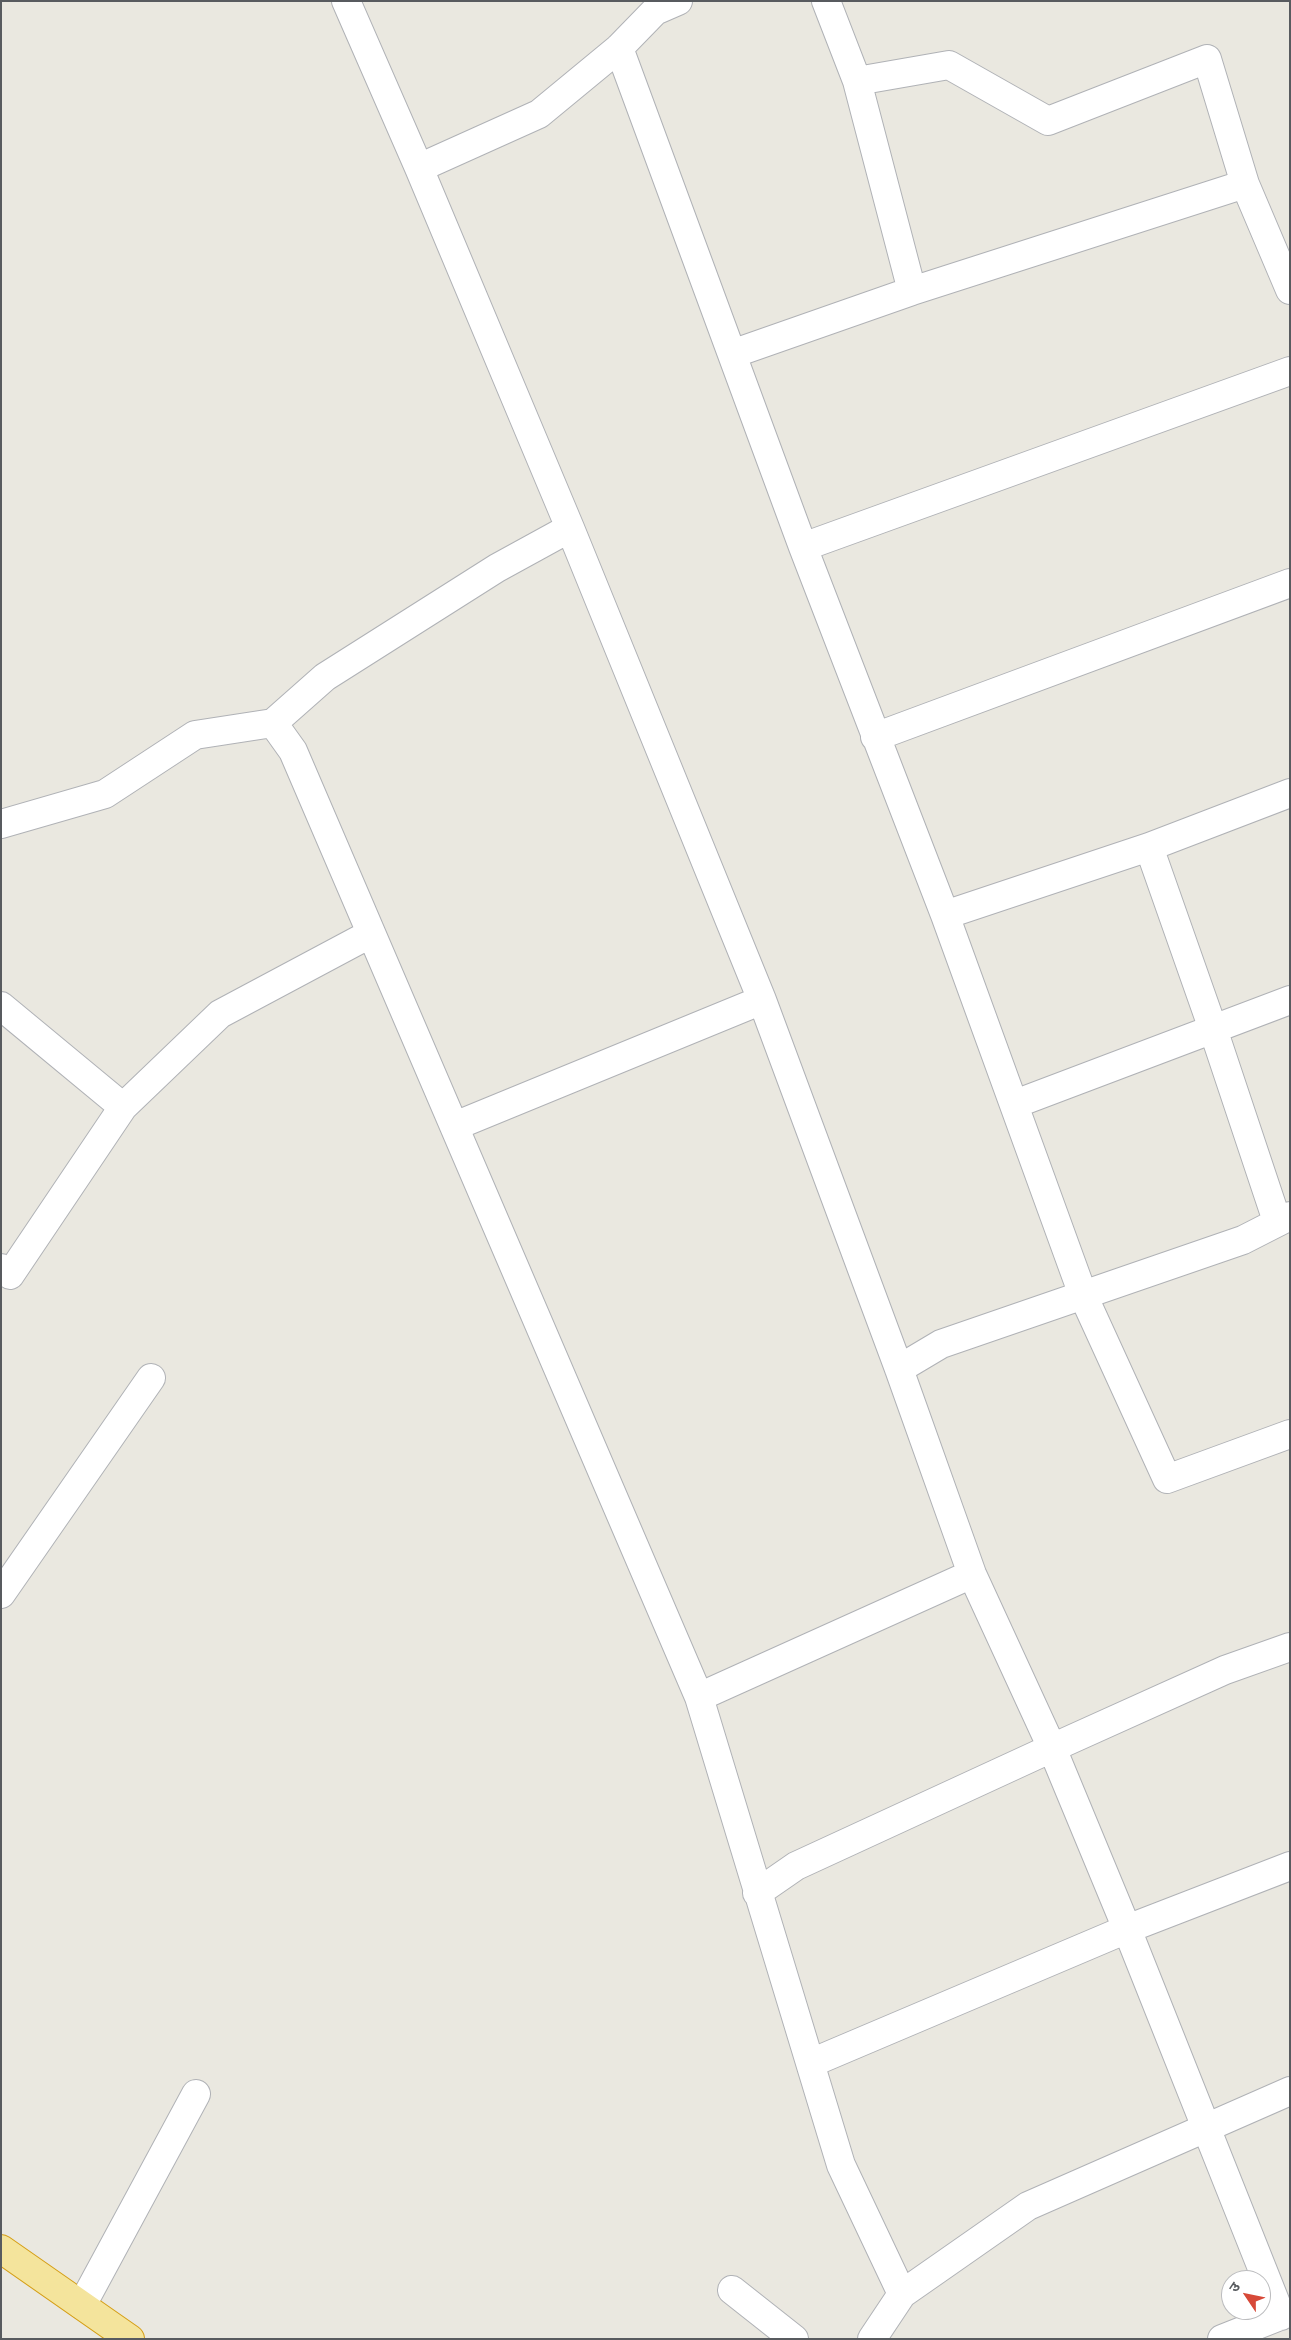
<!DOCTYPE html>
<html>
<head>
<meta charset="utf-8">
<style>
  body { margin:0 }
  #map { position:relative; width:1291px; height:2340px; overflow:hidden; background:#eae8e0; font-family:"DejaVu Sans","Noto Sans Devanagari",sans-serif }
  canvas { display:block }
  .frame { position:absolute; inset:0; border:2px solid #585b5f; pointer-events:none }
  .north { position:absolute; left:1221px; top:2270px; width:50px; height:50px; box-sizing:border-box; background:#fff; border:1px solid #bcbdbf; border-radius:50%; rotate:304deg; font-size:14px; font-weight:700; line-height:20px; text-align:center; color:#585b5f }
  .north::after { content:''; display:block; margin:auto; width:18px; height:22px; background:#d74938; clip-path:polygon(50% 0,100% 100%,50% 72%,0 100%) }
</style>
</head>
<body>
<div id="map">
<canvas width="1291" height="2340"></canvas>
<div class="frame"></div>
<div class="north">उ</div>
</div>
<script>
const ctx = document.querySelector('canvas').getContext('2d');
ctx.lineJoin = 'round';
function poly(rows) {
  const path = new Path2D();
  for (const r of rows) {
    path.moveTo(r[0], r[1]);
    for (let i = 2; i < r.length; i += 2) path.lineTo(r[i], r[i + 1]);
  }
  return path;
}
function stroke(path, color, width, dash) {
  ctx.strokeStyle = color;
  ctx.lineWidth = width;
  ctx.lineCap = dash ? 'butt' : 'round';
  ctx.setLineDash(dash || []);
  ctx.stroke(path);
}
const minor = poly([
  [346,1,419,168,570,528,762,1000,899,1369,972,1574,1052,1748,1127,1929,1281,2316],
  [826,1,857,81,912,291],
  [619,48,803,547,945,915,1083,1295,1167,1479,1290,1434],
  [857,81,949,65,1048,121,1207,59,1245,184,1290,290],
  [419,168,539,114,619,48,655,11,678,1],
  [732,354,912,291,1245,184],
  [803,547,1290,371],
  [273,723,293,751,699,1697,841,2165,902,2294],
  [875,737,1290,583],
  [1,824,105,794,195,735,273,723,325,677,497,568,570,528],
  [1149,847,1213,1029,1277,1221],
  [945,915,1149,847,1290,793],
  [1,1006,123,1107],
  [1015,1104,1290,1000],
  [455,1126,762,1000],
  [1,1268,10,1275,123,1107,220,1014,370,934],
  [899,1369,941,1344,1243,1240,1290,1216],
  [1,1594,151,1378],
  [699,1697,972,1574],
  [757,1893,796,1866,1052,1748,1225,1670,1290,1647],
  [811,2063,1127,1929,1290,1866],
  [732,2290,794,2339],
  [82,2305,196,2094],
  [872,2339,902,2294,1028,2206,1290,2091],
  [1222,2339,1290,2312]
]);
const trunk = poly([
  [1,2249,130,2339]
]);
stroke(minor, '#b0b2b6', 30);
stroke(trunk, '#d59e15', 30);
stroke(minor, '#fff', 28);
stroke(trunk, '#f4e49c', 28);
</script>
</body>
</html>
